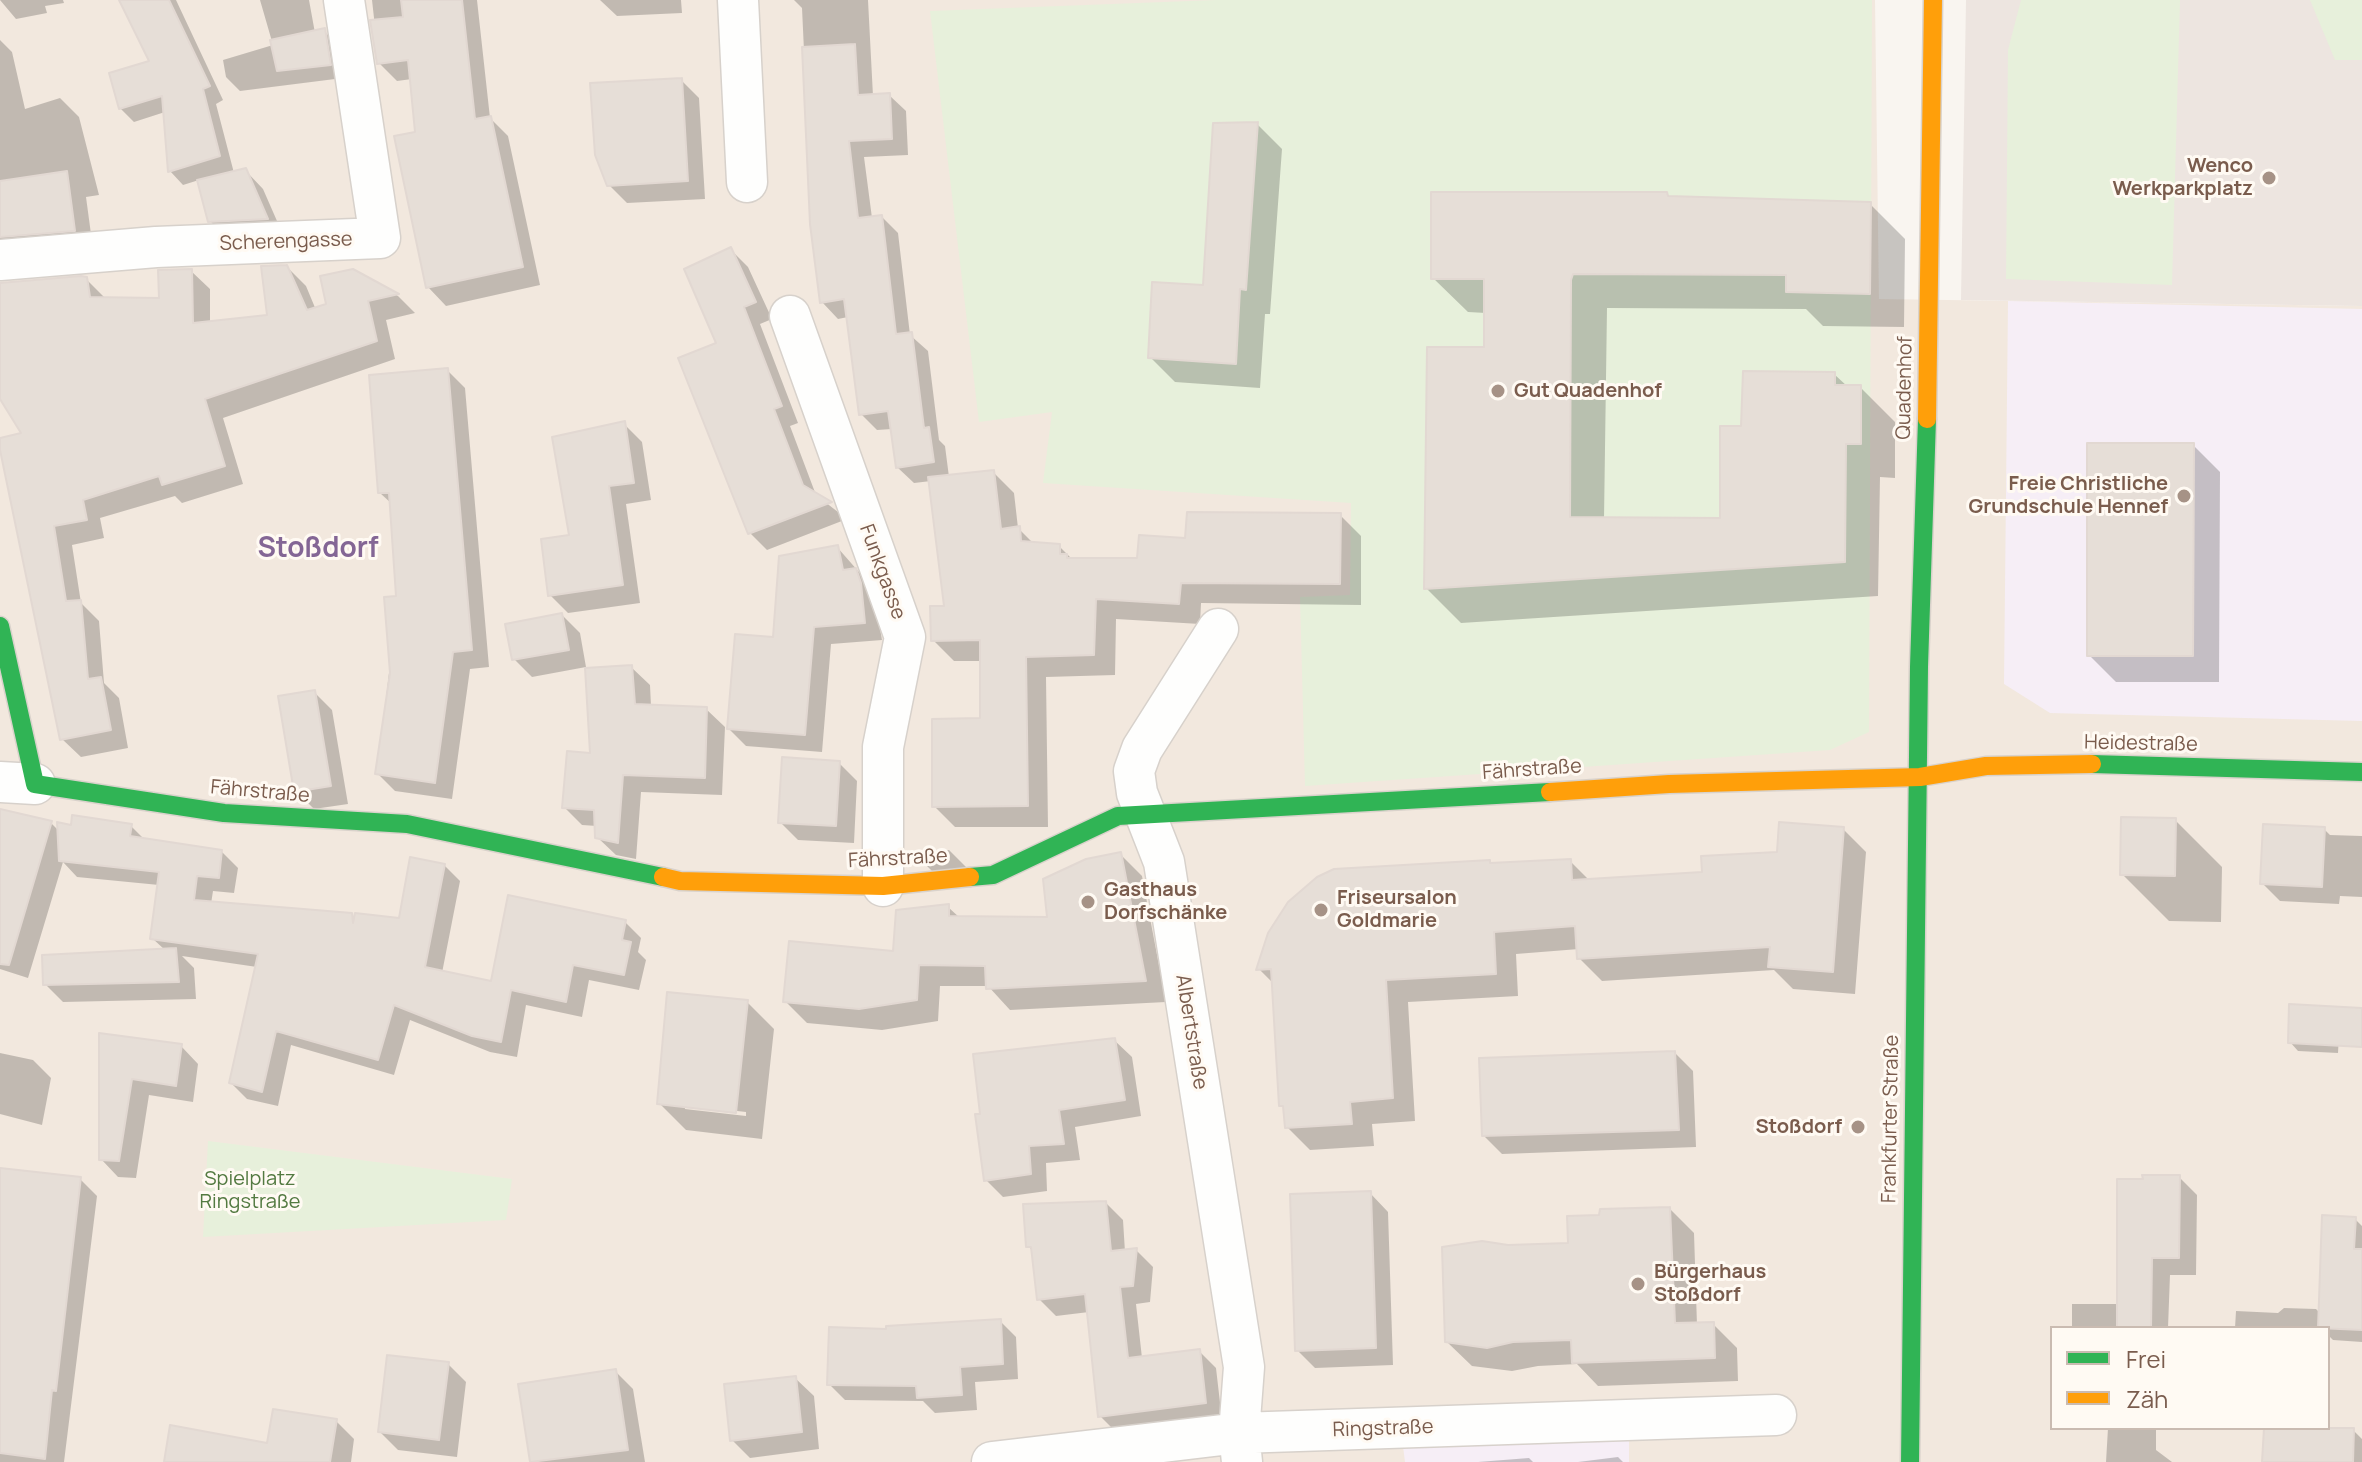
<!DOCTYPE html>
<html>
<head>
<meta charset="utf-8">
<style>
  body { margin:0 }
  #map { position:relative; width:2362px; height:1462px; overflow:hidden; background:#f9f5f0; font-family:Manrope,sans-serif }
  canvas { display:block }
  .legend { position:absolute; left:2050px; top:1326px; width:280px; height:104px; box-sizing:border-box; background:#fffaf3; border:2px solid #cabbb1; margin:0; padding:10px 14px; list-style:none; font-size:24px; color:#7a5c4d }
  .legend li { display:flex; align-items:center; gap:16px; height:40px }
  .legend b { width:40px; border:2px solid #cabbb1 }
</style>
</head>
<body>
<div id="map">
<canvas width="2362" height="1462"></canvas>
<ul class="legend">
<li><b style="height:10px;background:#30b455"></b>Frei</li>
<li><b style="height:10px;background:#ff9f0a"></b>Zäh</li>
</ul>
</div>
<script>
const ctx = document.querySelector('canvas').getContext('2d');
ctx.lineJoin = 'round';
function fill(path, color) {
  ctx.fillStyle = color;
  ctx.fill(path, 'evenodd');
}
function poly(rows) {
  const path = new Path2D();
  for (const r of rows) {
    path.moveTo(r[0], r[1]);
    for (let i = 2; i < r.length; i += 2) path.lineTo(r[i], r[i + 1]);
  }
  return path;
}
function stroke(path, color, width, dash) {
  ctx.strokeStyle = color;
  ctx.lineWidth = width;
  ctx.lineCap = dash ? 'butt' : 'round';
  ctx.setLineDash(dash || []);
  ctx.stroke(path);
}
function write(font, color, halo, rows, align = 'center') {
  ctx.font = font + ' Manrope,sans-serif';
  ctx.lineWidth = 6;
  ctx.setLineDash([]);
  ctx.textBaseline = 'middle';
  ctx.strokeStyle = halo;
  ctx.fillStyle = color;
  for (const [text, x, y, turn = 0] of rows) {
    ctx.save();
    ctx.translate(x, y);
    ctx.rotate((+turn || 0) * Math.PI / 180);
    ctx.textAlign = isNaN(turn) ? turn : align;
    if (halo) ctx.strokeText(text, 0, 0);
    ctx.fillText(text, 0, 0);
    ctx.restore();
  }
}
fill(poly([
  [0,0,1875,0,1879,299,2362,306,2362,1462,0,1462],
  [2052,1328,2328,1328,2328,1428,2052,1428]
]), '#f2e8de');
fill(poly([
  [1966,0,2362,0,2362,306,1961,300]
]), '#ede5e0');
fill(poly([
  [2008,301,2362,309,2362,721,2050,713,2004,684],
  [1629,1439,1629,1462,1405,1462,1403,1446]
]), '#f6eef6');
fill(poly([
  [1216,0,1872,0,1869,732,1830,750,1305,786,1300,597,1350,595,1351,503,1043,483,1052,412,979,422,930,11],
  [2021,0,2180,0,2172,285,2006,279,2008,50],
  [2310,0,2362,0,2362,60,2335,60],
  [208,1141,512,1179,506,1220,203,1237]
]), '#e7f0db');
fill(poly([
  [0,0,63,0,64,3,45,6,47,13,16,19],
  [121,0,176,0,223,100,216,104,234,173,245,170,263,189,284,237,228,239,210,221,199,180,183,185,170,171,165,112,134,122,120,108,152,63],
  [260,0,309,0,315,33,324,31,338,45,343,78,240,91,226,77,223,60,273,45],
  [372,0,477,0,490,118,508,136,540,285,446,306,428,287,412,79,397,81,379,63],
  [600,0,681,0,682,13,617,16],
  [794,0,868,0,873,96,889,95,906,111,908,155,864,157,872,218,882,217,898,233,910,335,928,351,939,440,945,446,949,477,993,472,1014,493,1018,528,1034,544,1059,546,1073,560,1139,560,1187,540,1340,515,1361,536,1361,605,1201,603,1200,624,1116,619,1115,675,1046,677,1048,827,955,827,934,806,982,720,982,661,954,661,933,640,946,608,931,481,914,483,897,467,892,429,877,430,861,414,848,317,838,319,822,302,812,224,802,8],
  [0,40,12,52,25,109,60,98,79,117,99,195,86,197,93,249,0,266],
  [681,80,699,98,705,199,627,203,609,185],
  [1257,124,1282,149,1270,314,1265,314,1260,388,1175,382,1150,357,1205,288],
  [1667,194,1671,198,1870,204,1905,239,1904,327,1823,326,1806,309,1607,308,1604,519,1722,520,1743,429,1834,374,1848,387,1860,387,1895,422,1895,478,1880,477,1878,596,1461,623,1426,588,1486,349,1486,313,1468,312,1433,278],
  [731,250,748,267,772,319,760,324,798,423,790,426,816,495,847,519,767,550,750,533,719,344],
  [287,267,306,286,316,310,329,306,353,271,398,296,415,313,386,320,395,359,223,418,243,484,182,503,175,496,100,518,104,538,72,545,81,603,99,621,104,683,119,698,128,748,81,757,62,739,0,443,24,434,0,396,0,285,86,279,105,298,161,300,191,271,210,289,210,323,269,316],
  [447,370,465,388,489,667,470,669,452,799,395,791,377,773,398,598,392,504,380,493],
  [624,424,642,442,651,500,626,504,640,603,568,613,550,595,571,537],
  [2193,445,2220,472,2219,682,2116,682,2089,655],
  [837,547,873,588,882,640,831,644,822,752,746,746,729,729,775,639],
  [562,615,580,633,586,667,532,677,514,659],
  [631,667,650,685,651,706,706,709,725,727,722,795,641,792,636,859,616,855,597,837,597,826,582,825,564,807],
  [314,692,332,710,348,804,314,809,296,791],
  [839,763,857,781,854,843,798,840,780,822],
  [0,811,51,823,59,831,131,826,145,840,222,852,238,868,234,893,213,891,211,904,351,915,356,920,400,920,444,865,460,881,442,973,493,983,625,922,641,938,638,952,646,960,639,990,589,980,582,1017,526,1005,517,1057,490,1052,410,1020,394,1075,291,1045,278,1106,247,1099,231,1083,257,967,182,956,194,968,196,999,63,1002,45,984,165,950,152,938,159,885,77,877,63,862,28,978,0,969],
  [2175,820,2222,867,2221,922,2169,921,2122,874],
  [1843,829,1866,852,1855,994,1793,989,1774,970,1602,981,1579,958,1579,949,1516,954,1518,996,1408,1002,1415,1121,1372,1124,1374,1146,1310,1150,1287,1127,1285,1109,1281,1105,1274,984,1259,969,1492,865,1570,861,1590,881,1704,873,1779,854],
  [2324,829,2330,835,2362,836,2362,897,2340,896,2339,904,2280,901,2262,883],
  [949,850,967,868,936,875,918,857,918,852],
  [1121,855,1142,876,1166,1002,1010,1010,988,986,940,986,938,1021,882,1030,807,1023,785,1001,895,953,948,907,960,918,1049,919],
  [747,1002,774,1029,762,1139,686,1130,659,1103],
  [685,1105,746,1112,746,1116,685,1109],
  [2340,1017,2338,1053,2298,1051,2290,1042],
  [101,1035,181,1046,198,1064,193,1102,149,1095,136,1178,118,1177,101,1159],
  [1114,1040,1132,1057,1141,1116,1075,1127,1080,1160,1046,1163,1047,1191,1003,1197,986,1180],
  [0,1053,33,1060,51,1078,42,1125,0,1114],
  [1675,1053,1693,1071,1696,1147,1502,1154,1484,1136],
  [0,1170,80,1179,97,1196,64,1462,0,1462],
  [2179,1177,2197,1195,2196,1275,2170,1275,2168,1328,2072,1328,2072,1304,2119,1304],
  [1370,1193,1388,1212,1393,1365,1315,1368,1297,1350],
  [1106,1203,1123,1220,1125,1252,1136,1250,1153,1267,1150,1302,1136,1304,1142,1358,1199,1351,1216,1368,1222,1420,1117,1433,1100,1416,1089,1312,1056,1316,1039,1299,1034,1252,1028,1246],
  [1670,1209,1694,1233,1697,1325,1713,1324,1737,1348,1738,1381,1598,1386,1577,1364,1538,1366,1512,1371,1472,1366,1447,1342,1508,1247,1570,1245],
  [2355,1219,2362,1226,2362,1342,2333,1340,2329,1336,2328,1374,2328,1328,2235,1328,2236,1311,2278,1313,2284,1308,2316,1309,2321,1314],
  [1000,1321,1016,1337,1018,1379,975,1382,977,1410,935,1413,923,1401,845,1400,829,1384,889,1332],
  [448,1364,466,1382,457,1457,398,1450,380,1432],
  [615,1371,633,1389,645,1462,532,1462,520,1386],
  [795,1378,814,1396,819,1449,750,1458,732,1440],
  [336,1421,354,1439,351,1462,166,1462,269,1445],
  [2108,1428,2156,1428,2156,1450,2172,1462,2106,1462],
  [2265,1428,2353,1430,2362,1439,2362,1462,2264,1462],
  [1618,1457,1623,1462,1578,1462],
  [1529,1458,1533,1462,1478,1462]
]), '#0003');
const building = poly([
  [119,0,169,0,210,86,203,89,220,156,168,172,162,96,119,109,109,73,149,61,119,0],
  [401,0,462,0,475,119,491,116,523,267,426,288,394,136,415,132,408,60,377,64,370,20,403,17,401,0],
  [325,28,331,65,277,71,270,40,325,28],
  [855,44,858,95,890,93,892,139,849,141,858,218,882,215,896,334,912,332,924,428,929,427,934,462,896,468,888,411,859,415,844,299,820,303,810,224,802,47,855,44],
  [682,78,688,181,607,186,595,155,590,83,682,78],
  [1258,122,1246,290,1240,289,1236,364,1148,358,1152,282,1203,285,1213,123,1258,122],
  [246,168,268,219,208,222,197,180,246,168],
  [67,171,75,231,0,237,0,181,67,171],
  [1431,192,1667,192,1668,196,1871,202,1870,294,1786,292,1786,275,1573,274,1571,280,1570,517,1720,518,1720,426,1741,426,1743,371,1835,372,1835,385,1861,385,1861,444,1846,444,1845,562,1424,589,1427,347,1484,347,1484,279,1431,279,1431,192],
  [731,247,756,302,744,307,782,406,774,409,803,485,832,502,748,534,678,358,716,343,684,269,731,247],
  [287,265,307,310,326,304,320,276,353,269,399,294,368,301,377,341,205,399,225,466,162,485,159,476,83,500,87,520,54,526,66,601,81,600,88,679,101,677,111,730,60,740,0,450,0,438,21,433,0,399,0,283,81,276,87,277,90,297,159,298,158,270,192,269,193,323,267,315,261,266,287,265],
  [448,368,472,650,453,652,435,783,375,774,390,673,384,597,396,596,389,493,378,493,369,375,448,368],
  [625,421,634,483,609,486,623,585,548,596,541,539,569,535,552,437,625,421],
  [2087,443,2194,443,2193,656,2087,656,2087,443],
  [994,470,1001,529,1020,526,1021,541,1060,544,1060,554,1067,554,1067,558,1137,558,1139,535,1185,538,1187,512,1341,513,1340,584,1181,583,1179,604,1096,599,1094,655,1026,657,1028,806,932,807,932,719,980,718,980,640,931,641,930,606,944,606,928,477,994,470],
  [838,545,843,570,856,568,861,583,865,623,814,627,805,735,727,729,735,634,773,637,779,556,838,545],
  [562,613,569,650,512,660,505,624,562,613],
  [632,665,635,704,707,707,705,778,623,775,618,843,595,838,594,810,562,808,567,751,590,753,585,668,632,665],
  [315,690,331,786,294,792,278,696,315,690],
  [782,757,840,761,836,826,778,823,782,757],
  [0,809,52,821,9,965,0,964,0,809],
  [72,815,132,824,130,836,222,850,219,878,197,876,194,900,352,913,353,923,355,913,399,918,410,857,445,864,425,967,491,981,508,895,626,920,622,940,631,942,624,975,573,965,566,1002,511,990,501,1042,472,1036,394,1005,378,1060,276,1031,262,1092,229,1083,258,954,150,939,159,872,59,861,57,822,71,825,72,815],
  [2121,817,2176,818,2175,876,2120,875,2121,817],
  [1779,822,1844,827,1833,972,1768,967,1770,947,1577,959,1575,926,1494,932,1496,974,1386,980,1393,1098,1350,1102,1352,1124,1285,1128,1283,1106,1279,1106,1271,969,1256,970,1268,933,1288,902,1317,877,1334,869,1490,860,1490,863,1571,859,1572,880,1702,872,1701,856,1777,852,1779,822],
  [2263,824,2325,827,2322,887,2260,884,2263,824],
  [1121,852,1146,981,986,989,985,966,919,965,917,1000,859,1009,783,1002,789,941,893,951,896,910,949,904,949,916,1047,917,1043,879,1086,859,1121,852],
  [176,948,179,982,43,985,42,955,176,948],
  [667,992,748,1000,736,1113,657,1104,667,992],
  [2289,1004,2362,1008,2362,1047,2288,1043,2289,1004],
  [99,1033,182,1044,176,1086,132,1079,119,1161,99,1160,99,1033],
  [1115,1038,1125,1100,1059,1110,1064,1144,1029,1146,1031,1174,984,1181,975,1114,980,1114,973,1054,1115,1038],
  [1675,1051,1679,1130,1482,1136,1479,1058,1675,1051],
  [0,1168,81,1177,56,1391,52,1390,45,1459,0,1453,0,1168],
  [2142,1175,2180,1175,2179,1258,2152,1258,2151,1328,2117,1328,2117,1179,2143,1179,2142,1175],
  [1371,1191,1376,1348,1295,1351,1290,1194,1371,1191],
  [1106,1201,1111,1251,1137,1248,1133,1286,1120,1287,1128,1358,1200,1349,1206,1403,1098,1417,1085,1294,1037,1300,1031,1247,1026,1247,1023,1204,1106,1201],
  [1670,1207,1675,1323,1714,1322,1715,1358,1572,1363,1571,1340,1513,1342,1487,1348,1445,1342,1442,1247,1482,1241,1508,1245,1568,1243,1567,1216,1599,1215,1600,1209,1670,1207],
  [2322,1215,2356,1217,2354,1249,2362,1249,2362,1330,2318,1328,2322,1215],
  [1001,1319,1003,1364,960,1367,962,1395,917,1398,916,1386,827,1385,829,1327,886,1329,886,1326,1001,1319],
  [387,1355,449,1362,439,1440,378,1432,387,1355],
  [616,1369,628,1450,530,1462,518,1384,616,1369],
  [796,1376,802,1432,730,1441,724,1384,796,1376],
  [273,1409,337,1419,330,1462,164,1462,170,1425,267,1443,273,1409],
  [2264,1428,2354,1428,2353,1462,2262,1462,2264,1428]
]);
fill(building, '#e6ded7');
stroke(building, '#e2d8d2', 2);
const street = poly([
  [738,0,747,182],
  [0,260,156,247,380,238,344,0],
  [790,316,905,637,883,747,883,886],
  [1218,629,1142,749,1134,771,1137,793,1164,862,1244,1367,1239,1433,1242,1462],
  [0,782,35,784],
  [992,1462,1239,1433,1776,1415]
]);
const fast = poly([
  [0,626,35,784,224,813,407,824,663,877],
  [2092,764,2362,772],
  [970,877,993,875,1118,816,1550,792],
  [1910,1462,1919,667,1927,419]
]);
const slow = poly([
  [1927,419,1933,0],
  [1550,792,1669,784,1920,777,1986,766,2092,764],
  [663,877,680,881,883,886,970,877]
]);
stroke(street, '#d7d1cb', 43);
stroke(fast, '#d9d2cb', 21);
stroke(slow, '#d9d2cb', 21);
stroke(street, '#fefefd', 40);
stroke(fast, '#30b455', 18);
stroke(slow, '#ff9f0a', 18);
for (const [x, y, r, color] of [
  [2269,178,8,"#a69286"],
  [1498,391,8,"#a69286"],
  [2184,496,8,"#a69286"],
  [1088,902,8,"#a69286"],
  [1321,910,8,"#a69286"],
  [1858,1127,8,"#a69286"],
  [1638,1284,8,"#a69286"]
]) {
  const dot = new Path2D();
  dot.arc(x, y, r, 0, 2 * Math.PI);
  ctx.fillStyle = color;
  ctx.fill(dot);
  stroke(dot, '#fffaf3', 3);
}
write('bold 20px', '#7a5c4d', '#fffaf3', [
  ["Wenco",2253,166,"right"],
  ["Werkparkplatz",2253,189,"right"],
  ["Gut Quadenhof",1514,391],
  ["Freie Christliche",2168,484,"right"],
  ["Grundschule Hennef",2168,507,"right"],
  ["Gasthaus",1104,890],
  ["Dorfschänke",1104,913],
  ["Friseursalon",1337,898],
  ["Goldmarie",1337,921],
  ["Stoßdorf",1842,1127,"right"],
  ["Bürgerhaus",1654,1272],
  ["Stoßdorf",1654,1295]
], 'left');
write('20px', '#7a5c4d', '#fffaf3', [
  ["Scherengasse",286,242,-2],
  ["Quadenhof",1905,388,-89],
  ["Funkgasse",882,572,70],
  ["Heidestraße",2141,744,1],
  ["Fährstraße",1532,770,-4],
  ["Fährstraße",260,792,5],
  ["Fährstraße",898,859,-3],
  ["Albertstraße",1191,1032,81],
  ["Frankfurter Straße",1891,1119,-89],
  ["Ringstraße",1383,1429,-2]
]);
write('20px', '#537a41', '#fffaf3', [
  ["Spielplatz",250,1179],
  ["Ringstraße",250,1202]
]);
write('bold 28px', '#846695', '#fffaf3', [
  ["Stoßdorf",318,549]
]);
</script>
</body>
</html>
